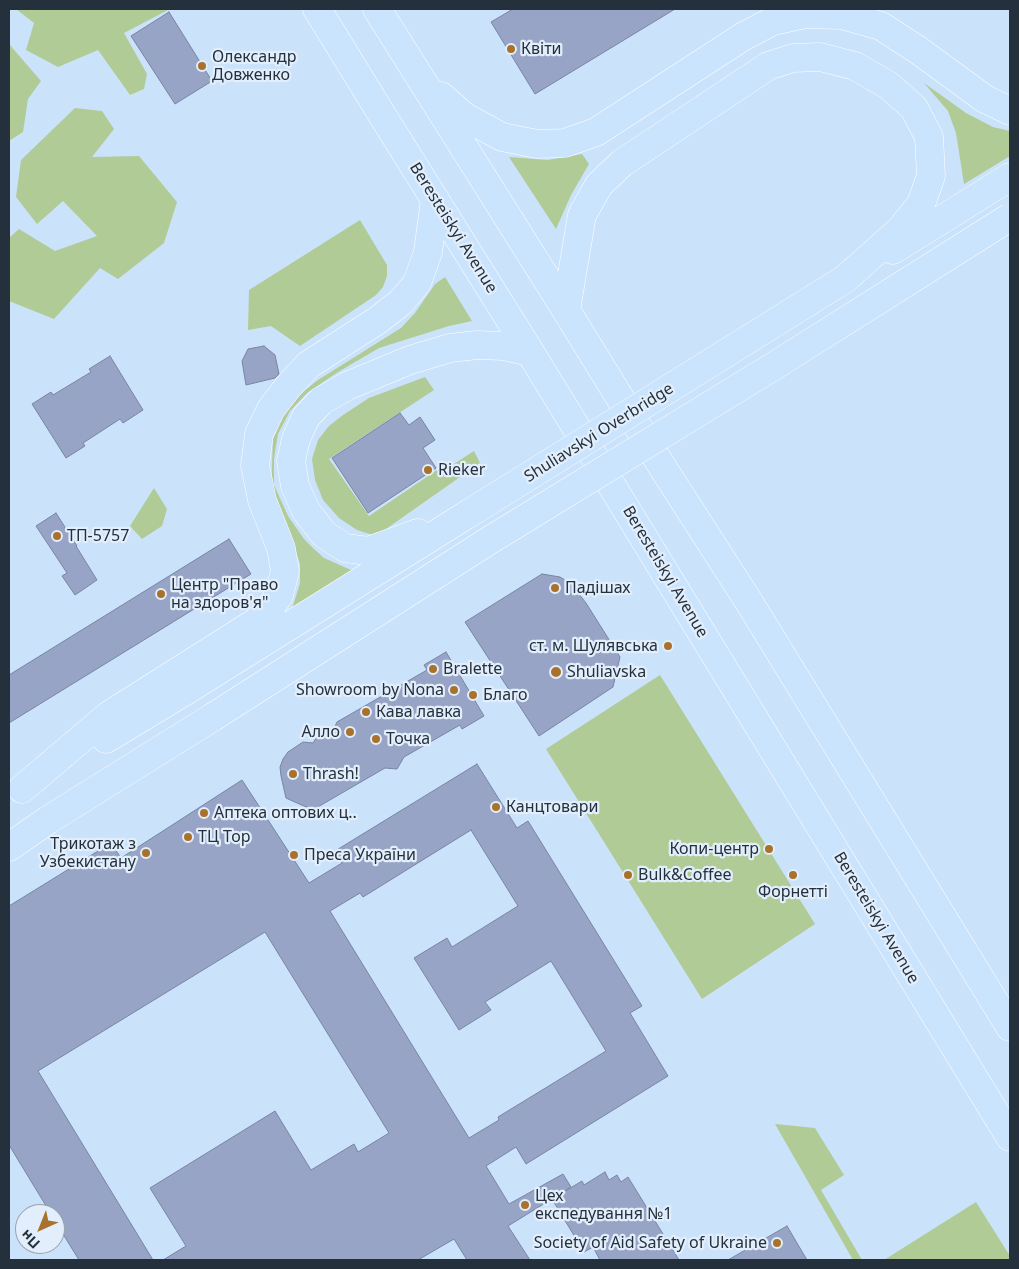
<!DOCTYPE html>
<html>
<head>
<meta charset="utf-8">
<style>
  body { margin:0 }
  #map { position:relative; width:1019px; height:1269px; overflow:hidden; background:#cbe2fb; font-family:"Noto Sans",sans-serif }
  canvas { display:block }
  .frame { position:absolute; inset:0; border:10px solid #24303b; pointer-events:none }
  .north { position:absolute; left:15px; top:1204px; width:50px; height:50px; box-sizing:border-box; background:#e2eefb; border:1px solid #96a2ae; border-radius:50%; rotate:224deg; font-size:14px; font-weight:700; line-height:20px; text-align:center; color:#24303b }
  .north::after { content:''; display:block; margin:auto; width:18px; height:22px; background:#a8722d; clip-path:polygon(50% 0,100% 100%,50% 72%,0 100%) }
</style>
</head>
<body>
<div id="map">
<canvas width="1019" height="1269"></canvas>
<div class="frame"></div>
<div class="north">Пн</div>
</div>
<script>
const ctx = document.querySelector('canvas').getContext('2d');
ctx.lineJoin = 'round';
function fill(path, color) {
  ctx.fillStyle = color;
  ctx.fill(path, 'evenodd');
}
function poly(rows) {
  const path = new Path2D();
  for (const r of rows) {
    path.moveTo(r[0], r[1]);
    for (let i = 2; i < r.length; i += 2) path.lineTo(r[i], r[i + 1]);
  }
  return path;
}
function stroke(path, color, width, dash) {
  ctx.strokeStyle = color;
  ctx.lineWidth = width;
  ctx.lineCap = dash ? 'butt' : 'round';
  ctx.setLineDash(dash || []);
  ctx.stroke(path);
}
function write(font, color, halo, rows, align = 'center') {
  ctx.font = font + ' "Noto Sans",sans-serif';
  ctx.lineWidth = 4.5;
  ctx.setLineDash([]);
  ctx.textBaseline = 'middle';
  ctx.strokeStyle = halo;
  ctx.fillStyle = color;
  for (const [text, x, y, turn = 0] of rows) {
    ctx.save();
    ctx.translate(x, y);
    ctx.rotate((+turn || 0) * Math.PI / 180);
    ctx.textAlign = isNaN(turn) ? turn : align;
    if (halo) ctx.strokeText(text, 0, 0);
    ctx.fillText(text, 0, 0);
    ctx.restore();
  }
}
fill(poly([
  [16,9,170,9,124,33,147,74,144,89,130,95,98,50,58,67,26,50,34,23],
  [9,44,41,81,28,99,23,132,9,141],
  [924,83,966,113,993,127,1010,131,1010,156,964,184,956,133,948,111],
  [75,108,102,111,114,129,92,157,139,156,177,202,164,243,118,279,100,268,54,319,9,301,9,238,19,229,55,251,97,236,63,201,37,224,16,197,21,160],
  [582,154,589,164,571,195,556,229,509,157,548,160],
  [360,220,387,265,387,276,383,287,376,295,300,346,271,326,248,330,249,290],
  [445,277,472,321,449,326,379,348,338,372,307,393,290,411,278,434,274,458,274,485,288,516,304,539,314,549,324,558,351,570,351,579,289,619,300,583,300,564,291,537,271,491,273,439,283,416,299,395,318,380,401,328,415,313,435,284],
  [425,377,434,390,329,459,369,516,437,470,440,473,474,451,480,463,376,536,357,530,339,518,323,500,315,480,312,459,318,440,329,426,343,415,369,398],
  [154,488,167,509,162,526,142,539,130,526],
  [660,675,815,924,702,999,546,749],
  [775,1124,815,1128,844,1175,821,1190,862,1260,853,1260],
  [976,1202,1010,1256,1010,1260,884,1260]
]), '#b0cb95');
const building = poly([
  [513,9,675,9,535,94,491,22,513,9],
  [169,12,212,81,175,104,131,36,169,12],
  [264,346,275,355,279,374,275,378,246,385,242,361,248,349,264,346],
  [110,356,143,410,123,423,120,419,83,443,85,446,66,458,32,404,51,392,53,395,91,372,89,369,110,356],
  [400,413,409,425,420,417,435,440,423,448,436,468,368,513,332,458,400,413],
  [56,513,77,546,76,546,97,580,75,595,62,576,67,573,36,526,56,513],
  [229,539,251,574,9,723,9,675,229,539],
  [542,574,560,577,571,584,586,603,620,657,613,687,539,736,465,622,542,574],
  [446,652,484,716,462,729,460,725,404,757,397,769,385,768,316,808,306,807,286,798,281,776,280,767,283,759,288,752,303,742,313,743,320,732,331,735,337,722,427,670,424,665,446,652],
  [477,764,517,828,528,821,642,1006,630,1013,668,1076,526,1164,516,1147,486,1166,509,1204,563,1174,571,1187,508,1226,530,1260,467,1260,454,1239,418,1260,163,1260,186,1246,150,1188,275,1111,311,1170,354,1144,358,1152,389,1133,265,932,38,1071,153,1260,79,1260,55,1221,55,1214,51,1214,9,1145,9,906,103,848,113,846,121,858,242,780,309,883,342,863,335,851,477,764],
  [471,830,518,906,452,947,447,938,414,958,459,1030,491,1010,485,1002,551,961,606,1051,498,1117,499,1120,469,1138,330,911,360,893,363,897,471,830],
  [605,1172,609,1180,617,1175,621,1182,628,1177,679,1260,600,1260,593,1247,584,1252,552,1199,582,1181,584,1185,605,1172],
  [787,1226,807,1260,728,1260,787,1226]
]);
fill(building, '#97a4c6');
stroke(building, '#7884a5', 1);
const primary = poly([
  [317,9,384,118,530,352,1010,1137],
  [377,9,566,310,663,468,749,602,1010,1027],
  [441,96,465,117,502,137,537,144,565,143,596,132,744,36,773,21,805,14,842,15,881,26,918,50,985,99,1010,111],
  [893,250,1010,177],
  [566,310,582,215,599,185,622,163,768,66,793,58,820,57,855,66,888,85,914,108,929,137,931,176,921,204,900,230,845,279],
  [418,533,368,551,345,548,324,534,306,511,295,486,291,461,296,439,306,417,321,401,347,386,410,360,450,348,477,345,504,346,530,352],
  [106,739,187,690,468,514],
  [22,789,109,715,256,622,269,610,279,595,285,571,281,548,262,500,255,465,259,434,271,409,288,387,308,365,378,320,401,302,417,283,428,252,435,199],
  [9,847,48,820,213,717]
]);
stroke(primary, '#fff', 29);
stroke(primary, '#cbe4fe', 28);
const primaryBridge = poly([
  [468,514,845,279],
  [213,717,490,540,774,366,1010,217]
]);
stroke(primaryBridge, '#fff', 29, []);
stroke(primaryBridge, '#cbe4fe', 28);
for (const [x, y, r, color] of [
  [511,49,5,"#a8722d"],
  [202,66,5,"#a8722d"],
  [428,470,5,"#a8722d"],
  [57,536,5,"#a8722d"],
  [555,588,5,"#a8722d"],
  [161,594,5,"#a8722d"],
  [668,646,5,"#a8722d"],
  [433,669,5,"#a8722d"],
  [556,672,6,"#a8722d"],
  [454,690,5,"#a8722d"],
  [473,695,5,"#a8722d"],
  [366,712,5,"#a8722d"],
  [350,732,5,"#a8722d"],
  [376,739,5,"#a8722d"],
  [293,774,5,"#a8722d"],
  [496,807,5,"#a8722d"],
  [204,813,5,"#a8722d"],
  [188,837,5,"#a8722d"],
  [769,849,5,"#a8722d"],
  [146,853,5,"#a8722d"],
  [294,855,5,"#a8722d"],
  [628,875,5,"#a8722d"],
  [793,875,5,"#a8722d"],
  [525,1205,5,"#a8722d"],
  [777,1243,5,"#a8722d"]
]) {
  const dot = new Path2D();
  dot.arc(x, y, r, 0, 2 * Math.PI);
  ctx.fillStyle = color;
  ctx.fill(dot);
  stroke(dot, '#e2eefb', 2);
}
write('16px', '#24303b', '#e2eefb', [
  ["Квіти",521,49],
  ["Олександр",212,57],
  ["Довженко",212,75],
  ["Rieker",438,470],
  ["ТП-5757",67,536],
  ["Центр \"Право",171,585],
  ["на здоров'я\"",171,603],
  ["Падішах",565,588],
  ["ст. м. Шулявська",658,646,"right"],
  ["Bralette",443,669],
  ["Shuliavska",567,672],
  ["Showroom by Nona",444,690,"right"],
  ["Благо",483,695],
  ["Кава лавка",376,712],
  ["Алло",340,732,"right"],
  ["Точка",386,739],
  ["Thrash!",303,774],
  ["Канцтовари",506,807],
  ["Аптека оптових ц‥",214,813],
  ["ТЦ Тор",198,837],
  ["Трикотаж з",136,844,"right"],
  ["Узбекистану",136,862,"right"],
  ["Копи-центр",759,849,"right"],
  ["Преса України",304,855],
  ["Bulk&Coffee",638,875],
  ["Форнетті",793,892,"center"],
  ["Цех",535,1196],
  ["експедування №1",535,1214],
  ["Society of Aid Safety of Ukraine",767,1243,"right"]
], 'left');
write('16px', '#24303b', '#e2eefb', [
  ["Beresteiskyi Avenue",453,228,58],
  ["Shuliavskyi Overbridge",599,433,-32],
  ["Beresteiskyi Avenue",665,572,59],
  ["Beresteiskyi Avenue",876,918,59]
]);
</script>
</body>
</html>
